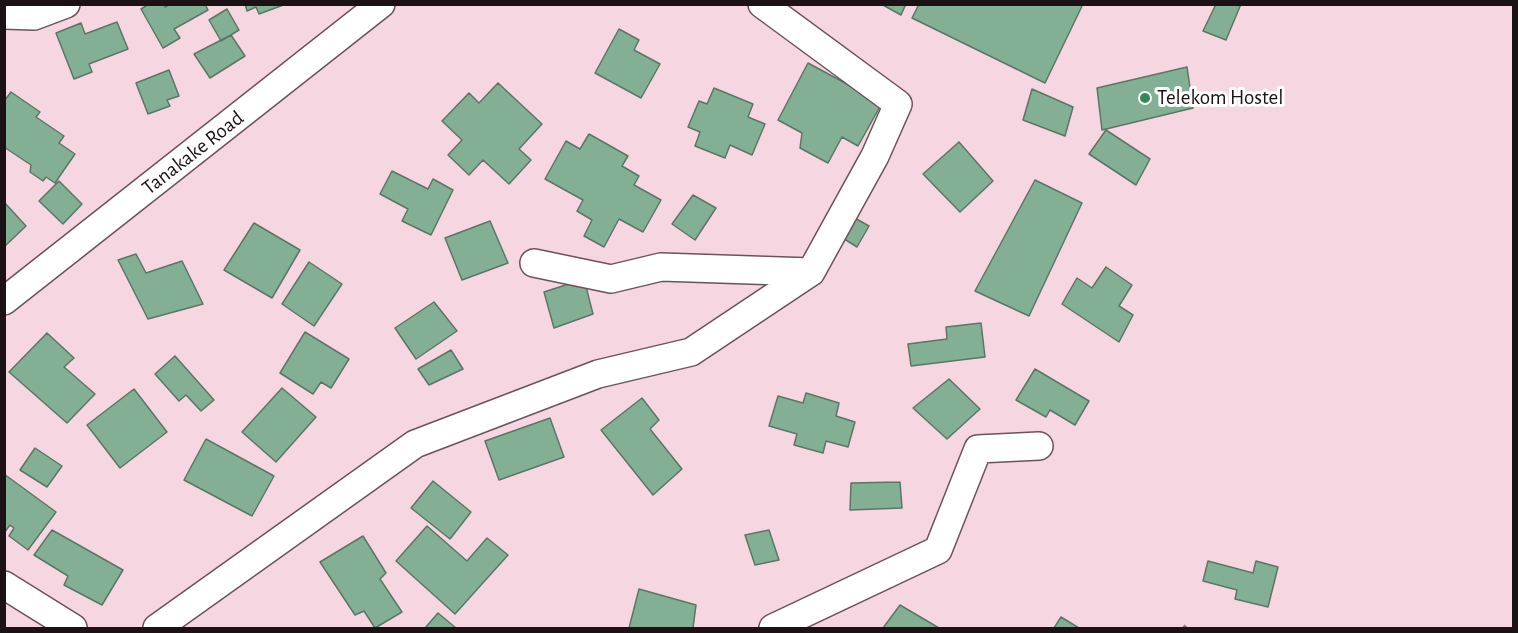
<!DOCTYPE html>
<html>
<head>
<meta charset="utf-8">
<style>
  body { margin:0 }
  #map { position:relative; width:1518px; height:633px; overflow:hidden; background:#f6d7e1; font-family:"Alegreya Sans",sans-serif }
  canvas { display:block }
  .frame { position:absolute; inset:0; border:6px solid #1c1215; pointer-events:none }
</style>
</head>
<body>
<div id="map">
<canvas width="1518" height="633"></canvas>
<div class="frame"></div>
</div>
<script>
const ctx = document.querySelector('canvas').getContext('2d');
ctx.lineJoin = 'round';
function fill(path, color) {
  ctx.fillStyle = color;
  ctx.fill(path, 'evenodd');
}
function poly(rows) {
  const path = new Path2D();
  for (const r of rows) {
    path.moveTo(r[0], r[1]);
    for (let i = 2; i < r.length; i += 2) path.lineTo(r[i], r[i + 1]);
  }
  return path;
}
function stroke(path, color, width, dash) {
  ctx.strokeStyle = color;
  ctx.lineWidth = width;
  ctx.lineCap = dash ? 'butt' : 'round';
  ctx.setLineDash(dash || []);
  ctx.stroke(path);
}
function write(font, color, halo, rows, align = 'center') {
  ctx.font = font + ' "Alegreya Sans",sans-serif';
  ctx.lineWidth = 6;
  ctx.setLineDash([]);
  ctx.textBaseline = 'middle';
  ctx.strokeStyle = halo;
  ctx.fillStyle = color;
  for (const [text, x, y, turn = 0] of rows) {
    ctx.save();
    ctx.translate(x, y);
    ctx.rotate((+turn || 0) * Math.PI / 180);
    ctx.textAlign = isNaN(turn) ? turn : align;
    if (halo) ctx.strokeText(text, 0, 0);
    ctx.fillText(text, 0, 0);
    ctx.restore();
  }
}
const building = poly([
  [149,4,164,4,165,7,170,4,205,4,208,10,174,29,180,38,163,48,141,9,149,4],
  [245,4,286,4,259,14,256,7,247,11,245,4],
  [881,4,906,4,901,15,881,4],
  [919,4,1083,4,1045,83,912,18,919,4],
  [1216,4,1241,4,1226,40,1203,31,1216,4],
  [227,9,239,30,221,41,209,20,227,9],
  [117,22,128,49,89,64,92,72,74,79,56,33,81,23,85,34,117,22],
  [619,29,639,40,634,50,660,64,641,98,595,73,619,29],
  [231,35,245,56,210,78,194,54,231,35],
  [808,63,882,103,858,146,842,137,828,163,800,148,802,133,778,120,808,63],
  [1187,67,1193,108,1102,130,1097,88,1187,67],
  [169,70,179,96,167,100,170,106,148,114,136,83,169,70],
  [498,83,542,124,519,149,531,160,509,184,483,160,469,175,448,155,462,140,442,121,469,93,479,103,498,83],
  [714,88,753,104,748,117,765,124,752,155,730,145,725,158,695,146,700,132,688,127,699,101,707,104,714,88],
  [1032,89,1073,107,1065,136,1023,120,1032,89],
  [11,92,40,112,36,117,64,136,59,143,75,154,55,183,46,177,43,181,30,172,31,165,4,147,4,101,11,92],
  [1106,130,1150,159,1136,185,1089,154,1106,130],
  [589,134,628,156,622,166,639,176,634,185,661,200,643,232,619,219,604,247,584,236,592,220,577,211,583,200,545,179,566,141,580,149,589,134],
  [959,142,993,181,960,212,923,174,959,142],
  [392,171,428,189,433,179,453,190,431,235,402,221,408,209,380,194,392,171],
  [1035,180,1082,203,1029,316,975,291,1035,180],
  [59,181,82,204,63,224,39,201,59,181],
  [693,195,716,208,695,240,672,224,693,195],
  [4,202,26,226,4,247,4,202],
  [853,217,869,226,857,247,841,237,853,217],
  [490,221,508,263,462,280,445,238,490,221],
  [254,223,300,250,272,298,224,270,254,223],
  [136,254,146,273,182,261,203,304,148,319,118,260,136,254],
  [309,262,342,284,314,326,282,304,309,262],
  [1106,267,1132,285,1119,306,1133,315,1119,342,1062,304,1077,278,1092,288,1106,267],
  [584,279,593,314,554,328,544,292,584,279],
  [434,302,457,331,416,359,395,328,434,302],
  [981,323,985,357,911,366,908,344,947,339,946,327,981,323],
  [305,332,349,359,331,388,321,382,313,394,280,373,305,332],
  [47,333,74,358,64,367,95,394,67,423,9,372,47,333],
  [451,350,463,369,429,385,418,369,451,350],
  [175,356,214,400,201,411,186,395,179,401,155,374,175,356],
  [1035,369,1089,401,1075,425,1050,410,1046,417,1016,400,1035,369],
  [949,379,980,409,947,439,913,408,949,379],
  [282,388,316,417,276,462,242,432,282,388],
  [134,389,167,432,120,468,87,425,134,389],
  [806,393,839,403,836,416,855,422,848,447,826,441,823,453,794,445,797,434,769,426,778,396,803,403,806,393],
  [642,398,659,420,650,429,682,469,653,495,601,430,642,398],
  [550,418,564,457,499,480,485,441,550,418],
  [206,439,274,476,252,516,184,480,206,439],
  [35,448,62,466,47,487,20,470,35,448],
  [4,474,56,512,28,550,9,536,14,528,10,525,4,533,4,474],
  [433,481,471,512,450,539,411,508,433,481],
  [900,482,902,508,850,510,851,483,900,482],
  [427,526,467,561,487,538,508,555,455,614,396,561,427,526],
  [52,530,123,570,102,605,64,585,68,576,34,555,52,530],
  [769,530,779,560,755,565,745,535,769,530],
  [363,536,386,573,380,579,402,612,375,628,364,611,355,615,320,562,363,536],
  [1208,561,1253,573,1256,561,1278,567,1268,607,1235,599,1237,590,1203,581,1208,561],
  [639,589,696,605,693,628,629,628,639,589],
  [900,605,939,628,883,628,900,605],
  [438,613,456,628,425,628,438,613],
  [1061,617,1079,628,1054,628,1061,617]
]);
fill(building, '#83b095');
stroke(building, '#5c7566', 1.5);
const minor = poly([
  [4,15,34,16,66,4],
  [534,263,611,279,661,267,811,272,875,156,898,104,762,4],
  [4,301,381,4],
  [4,585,73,628],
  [157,628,415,444,598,374,691,352,811,272],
  [773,628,938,550,978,449,1039,446]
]);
stroke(minor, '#6c525b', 30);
stroke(poly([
  [1184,628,1188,624]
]), '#8b767d', 4, [3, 4.5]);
stroke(minor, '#fff', 27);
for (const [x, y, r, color] of [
  [1145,98,6,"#32895d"]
]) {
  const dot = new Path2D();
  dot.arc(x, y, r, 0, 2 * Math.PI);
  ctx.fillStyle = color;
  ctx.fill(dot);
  stroke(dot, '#fff', 2);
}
write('21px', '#1c1215', '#fff', [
  ["Telekom Hostel",1157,98]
], 'left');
write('21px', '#1c1215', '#fff', [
  ["Tanakake Road",193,153,-38]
]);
</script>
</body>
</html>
